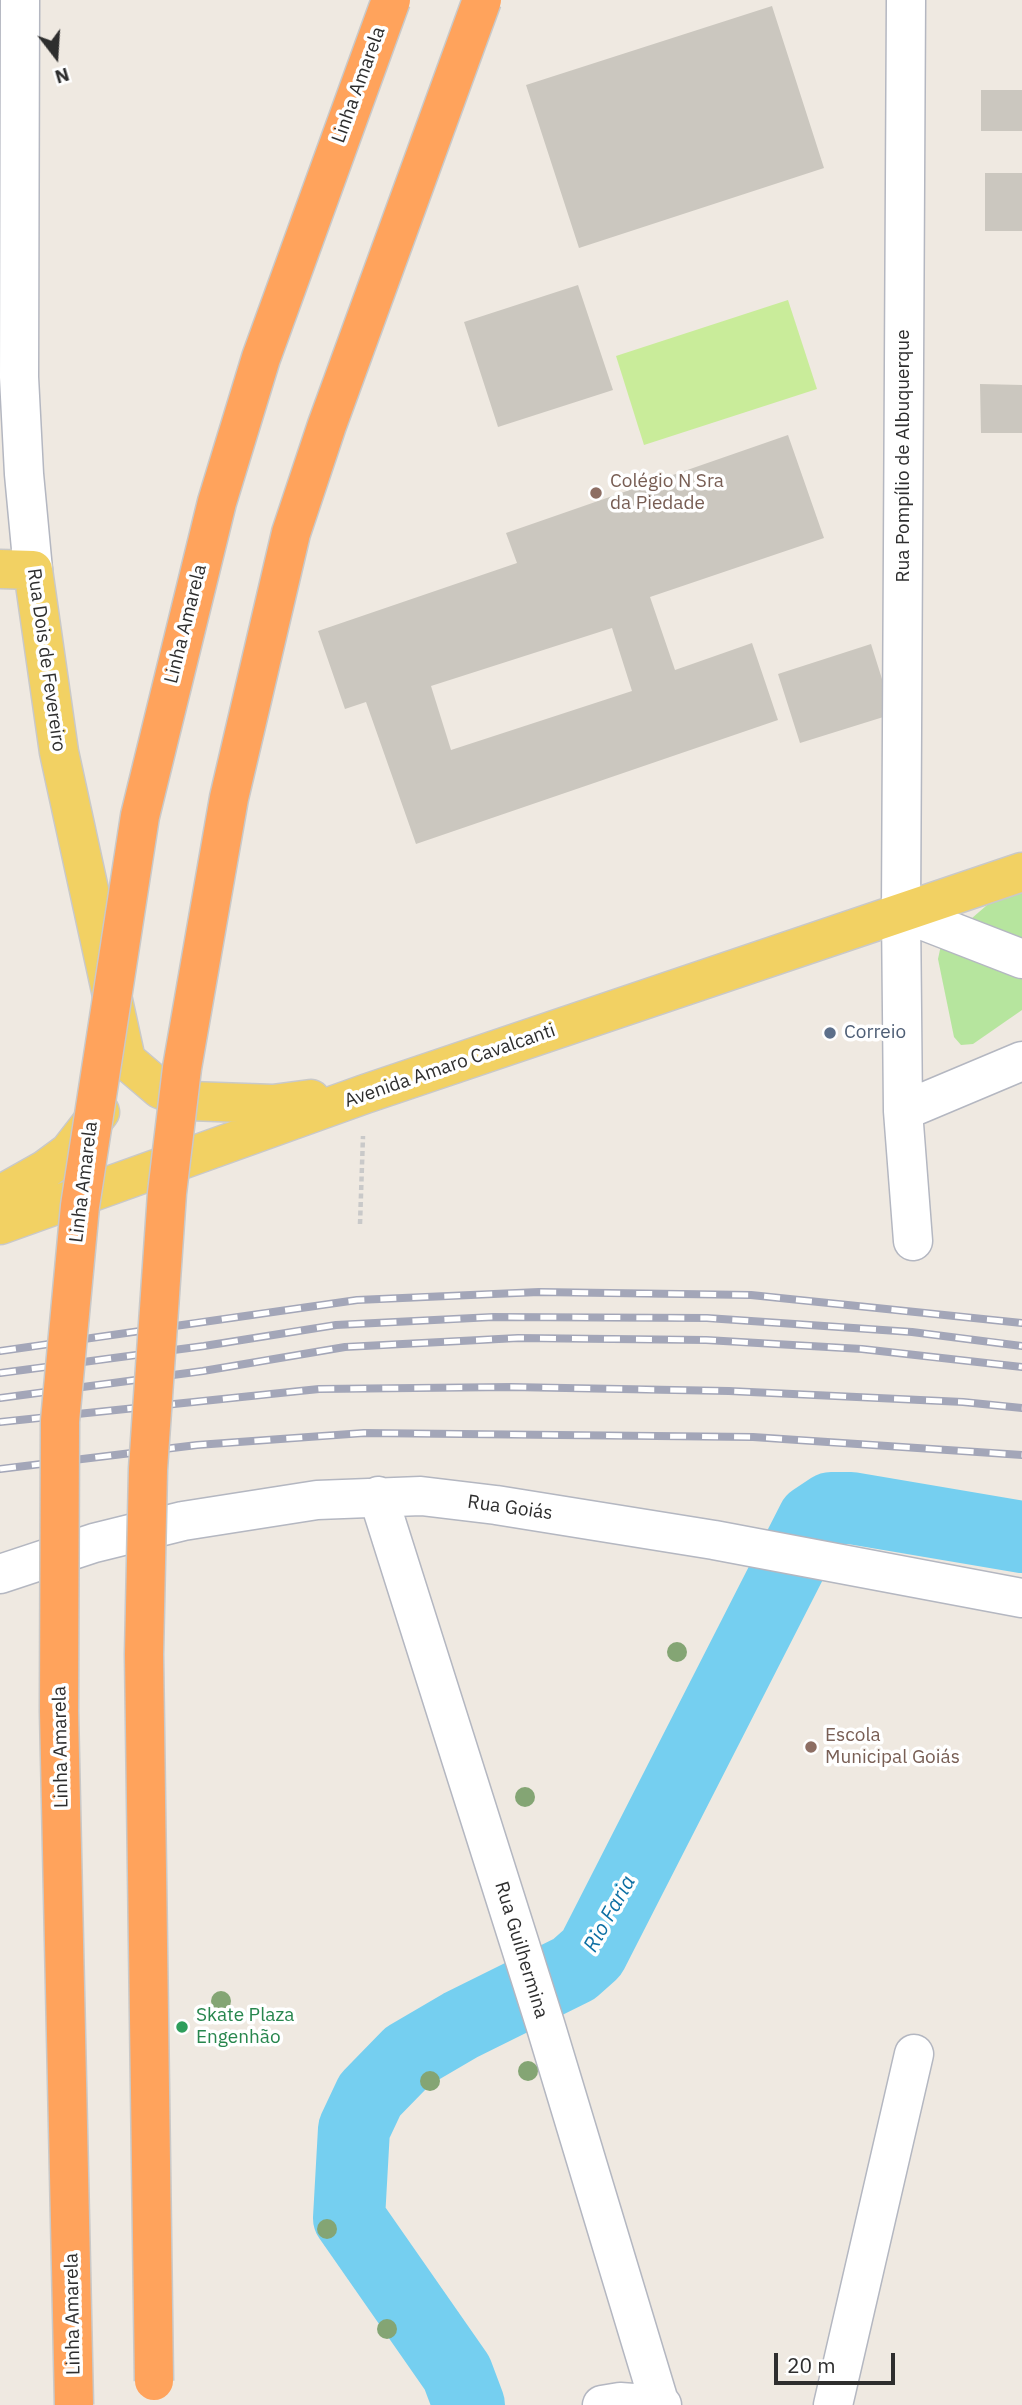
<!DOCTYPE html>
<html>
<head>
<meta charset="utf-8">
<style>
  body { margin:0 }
  #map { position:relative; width:1022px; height:2405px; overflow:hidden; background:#efe9e1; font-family:"IBM Plex Sans",sans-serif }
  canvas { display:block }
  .north { position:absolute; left:21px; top:21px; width:70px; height:70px; -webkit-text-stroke:5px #fff; paint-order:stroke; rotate:163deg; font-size:19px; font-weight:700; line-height:28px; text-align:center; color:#2e2e2e }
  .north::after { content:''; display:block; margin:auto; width:24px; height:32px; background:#2e2e2e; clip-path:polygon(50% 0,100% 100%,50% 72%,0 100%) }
  .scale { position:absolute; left:774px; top:2353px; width:121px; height:32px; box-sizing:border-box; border:4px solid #2e2e2e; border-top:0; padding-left:9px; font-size:21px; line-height:24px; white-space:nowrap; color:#2e2e2e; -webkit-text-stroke:5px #fff; paint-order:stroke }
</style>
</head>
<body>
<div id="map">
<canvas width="1022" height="2405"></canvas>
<div class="north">N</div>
<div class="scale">20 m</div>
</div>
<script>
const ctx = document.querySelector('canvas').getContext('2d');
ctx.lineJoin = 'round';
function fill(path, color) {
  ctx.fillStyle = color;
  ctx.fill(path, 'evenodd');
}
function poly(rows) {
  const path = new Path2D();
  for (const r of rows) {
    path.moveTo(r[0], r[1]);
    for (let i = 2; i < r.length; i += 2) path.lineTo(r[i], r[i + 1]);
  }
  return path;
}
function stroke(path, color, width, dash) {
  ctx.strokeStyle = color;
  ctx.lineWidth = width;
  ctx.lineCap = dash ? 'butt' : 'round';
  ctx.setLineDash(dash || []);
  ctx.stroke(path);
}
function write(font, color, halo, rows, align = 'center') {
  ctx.font = font + ' "IBM Plex Sans",sans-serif';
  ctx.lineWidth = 7;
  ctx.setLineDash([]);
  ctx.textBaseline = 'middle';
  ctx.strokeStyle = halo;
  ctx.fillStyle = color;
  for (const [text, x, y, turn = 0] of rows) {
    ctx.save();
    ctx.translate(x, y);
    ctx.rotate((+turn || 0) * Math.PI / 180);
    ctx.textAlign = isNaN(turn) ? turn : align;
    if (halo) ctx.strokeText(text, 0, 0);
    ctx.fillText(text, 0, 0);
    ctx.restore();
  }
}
fill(poly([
  [1022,887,1022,1010,973,1044,961,1045,954,1037,938,959,941,945,994,899]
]), '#b6e59e');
fill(poly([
  [788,300,817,389,644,445,616,356]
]), '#c9ec9a');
stroke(poly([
  [469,2405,457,2373,349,2218,354,2129,370,2095,408,2056,461,2025,574,1969,592,1953,813,1520,831,1508,851,1508,1022,1537]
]), '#75cff0', 72);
fill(poly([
  [772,6,824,168,579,248,526,85],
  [981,90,1022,90,1022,131,981,131],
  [985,173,1022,173,1022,231,985,231],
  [578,285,613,390,498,427,464,322],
  [980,384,1022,385,1022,433,981,433],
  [788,435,824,538,650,597,675,670,752,643,778,720,416,844,366,702,345,709,318,631,517,563,506,533],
  [612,628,632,691,451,750,431,686],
  [871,644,893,714,800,743,778,674]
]), '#cbc7bf');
const street = poly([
  [901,912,903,1111,913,1241],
  [903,1111,1022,1061],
  [833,2405,914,2054]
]);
const secondary = poly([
  [20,0,19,377,24,474,33,570],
  [906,0,901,912,1022,959],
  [378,1496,546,2027,660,2405],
  [0,1574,94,1543,183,1521,317,1500,421,1496,496,1505,714,1540,1022,1598],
  [602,2405,620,2402,662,2405]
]);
const primary = poly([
  [0,569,33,570,59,752,126,1060,160,1089,190,1101,273,1104,311,1099],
  [0,1195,46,1169,69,1152,100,1112],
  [0,1225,365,1094,1022,872]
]);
stroke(street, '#b4b7c1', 41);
stroke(secondary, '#b4b7c1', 41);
stroke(primary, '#c9c9c9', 41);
stroke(poly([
  [360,1224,363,1136]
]), '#c9c9c9', 4.5, [5, 3.5]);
stroke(street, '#fff', 38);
stroke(secondary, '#fff', 38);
stroke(primary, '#f2d163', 38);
const rail = poly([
  [0,1351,357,1300,539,1292,751,1295,1022,1323],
  [0,1373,204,1346,336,1325,493,1317,707,1318,912,1332,1022,1346],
  [0,1398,203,1371,345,1347,518,1338,706,1340,862,1349,1022,1367],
  [0,1422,319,1389,511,1387,729,1391,963,1402,1022,1408],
  [0,1469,197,1445,364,1433,753,1437,1022,1455]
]);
stroke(rail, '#a3a6b8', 8);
stroke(rail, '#fff', 5, [16]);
const highwayBridge = poly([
  [154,2381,144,1654,148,1469,167,1193,182,1068,229,798,291,533,327,425,482,0],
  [74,2405,59,1711,60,1421,80,1206,140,816,217,502,261,358,391,0]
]);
stroke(highwayBridge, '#c9c9c9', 41, []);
stroke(highwayBridge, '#ffa35c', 38);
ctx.fillStyle = '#84a574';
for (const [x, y] of [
  [677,1652],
  [525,1797],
  [221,2001],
  [528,2071],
  [430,2081],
  [327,2229],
  [387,2329]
]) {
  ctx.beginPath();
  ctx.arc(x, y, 10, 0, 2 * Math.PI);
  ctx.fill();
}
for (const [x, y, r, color] of [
  [596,493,7,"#8d6e63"],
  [830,1033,7,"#5c6f8a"],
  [811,1747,7,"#8d6e63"],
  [182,2027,7,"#2e9e5b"]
]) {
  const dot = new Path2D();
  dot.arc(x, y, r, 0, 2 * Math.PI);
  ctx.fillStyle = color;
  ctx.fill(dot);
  stroke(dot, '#fff', 2.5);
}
write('19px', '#2e2e2e', '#fff', [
  ["Linha Amarela",359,85,-70],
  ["Rua Pompílio de Albuquerque",904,456,-90],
  ["Linha Amarela",186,624,-76],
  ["Rua Dois de Fevereiro",46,660,82],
  ["Avenida Amaro Cavalcanti",450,1066,-19],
  ["Linha Amarela",84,1182,-83],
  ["Rua Goiás",510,1508,8],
  ["Linha Amarela",61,1747,-91],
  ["Rua Guilhermina",521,1950,73],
  ["Linha Amarela",73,2314,-91]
]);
write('19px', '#785e54', '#fff', [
  ["Colégio N Sra",610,482],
  ["da Piedade",610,504],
  ["Escola",825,1736],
  ["Municipal Goiás",825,1758]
], 'left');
write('19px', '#4e5e75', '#fff', [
  ["Correio",844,1033]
], 'left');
write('19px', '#27864d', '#fff', [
  ["Skate Plaza",196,2016],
  ["Engenhão",196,2038]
], 'left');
write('italic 21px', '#0d6fa3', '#fff', [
  ["Rio Faria",610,1914,-61]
]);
</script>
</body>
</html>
